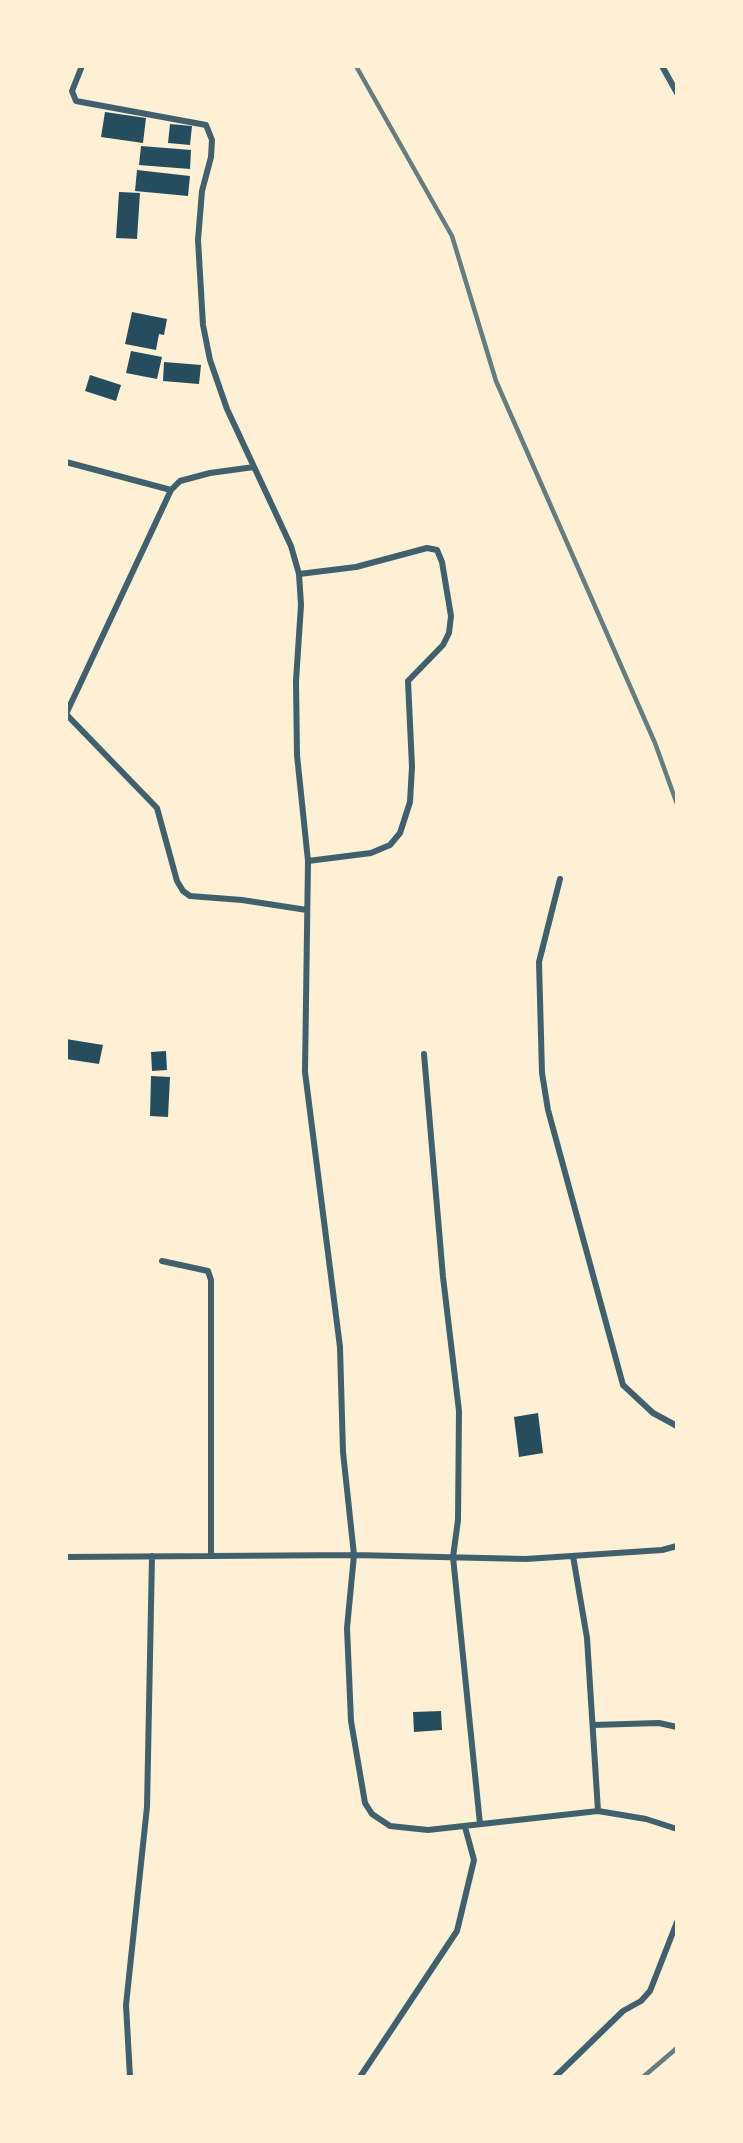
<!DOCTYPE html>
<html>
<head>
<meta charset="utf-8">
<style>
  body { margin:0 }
  #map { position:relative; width:743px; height:2143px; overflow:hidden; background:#fdf0d5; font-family:Barlow,sans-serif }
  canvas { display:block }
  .frame { position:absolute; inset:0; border:68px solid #fdf0d5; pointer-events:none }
</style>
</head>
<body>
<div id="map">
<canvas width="743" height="2143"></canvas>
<div class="frame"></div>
</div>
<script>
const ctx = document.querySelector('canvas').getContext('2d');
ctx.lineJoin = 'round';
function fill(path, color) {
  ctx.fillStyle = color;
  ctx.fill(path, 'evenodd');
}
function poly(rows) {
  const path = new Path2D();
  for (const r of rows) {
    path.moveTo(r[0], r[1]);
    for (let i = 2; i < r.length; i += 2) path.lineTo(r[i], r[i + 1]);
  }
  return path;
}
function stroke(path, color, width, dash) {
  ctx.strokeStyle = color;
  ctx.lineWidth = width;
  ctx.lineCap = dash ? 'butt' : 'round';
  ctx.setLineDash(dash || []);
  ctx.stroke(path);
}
fill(poly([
  [105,112,146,118,143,143,101,137],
  [170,124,192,126,190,145,168,143],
  [141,146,191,150,190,169,139,165],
  [137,170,190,176,188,196,135,191],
  [119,192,140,193,137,239,116,238],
  [132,312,167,319,164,335,159,334,156,350,125,344],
  [131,351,162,357,157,379,126,373],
  [164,362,201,365,199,384,163,381],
  [90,375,121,385,116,401,85,391],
  [66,1039,103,1045,99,1064,66,1059],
  [166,1051,167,1070,152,1071,151,1052],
  [151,1076,170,1077,168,1117,150,1116],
  [538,1413,543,1453,519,1457,514,1417],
  [441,1711,442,1730,414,1732,413,1712]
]), '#264d5e');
stroke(poly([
  [82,66,72,91,76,101,206,125,212,140,211,157,202,191,198,240,203,325,210,360,227,409,291,546,299,574,301,605,296,681,297,755,308,861,305,1072,340,1347,343,1452,354,1555,347,1628,351,1721,365,1803,372,1814,390,1826,428,1830,598,1811,646,1819,677,1829],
  [662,66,677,93],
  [66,462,171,490],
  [299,574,356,567,427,548,437,550,442,562,451,616,449,633,443,645,408,681,412,767,410,802,400,833,390,845,371,853,308,861],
  [66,714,157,808,177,881,183,891,190,896,242,900,307,910],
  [66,714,171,490,180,481,210,473,254,467],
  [560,879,539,962,542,1073,548,1110,623,1385,653,1413,677,1426],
  [424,1054,443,1277,459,1411,458,1520,453,1557,480,1824],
  [162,1261,208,1271,211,1280,211,1555],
  [573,1556,587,1638,598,1811],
  [66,1557,354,1555,526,1559,662,1550,677,1546],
  [593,1725,659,1723,677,1727],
  [130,2077,126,2005,147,1807,152,1556],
  [360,2077,457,1931,474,1860,465,1827],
  [555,2077,623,2011,641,2001,650,1991,677,1922]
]), '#3f606c', 6);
stroke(poly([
  [356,66,452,236,496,381,655,743,677,804],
  [643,2077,677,2048]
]), '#657d81', 4.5);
</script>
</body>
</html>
